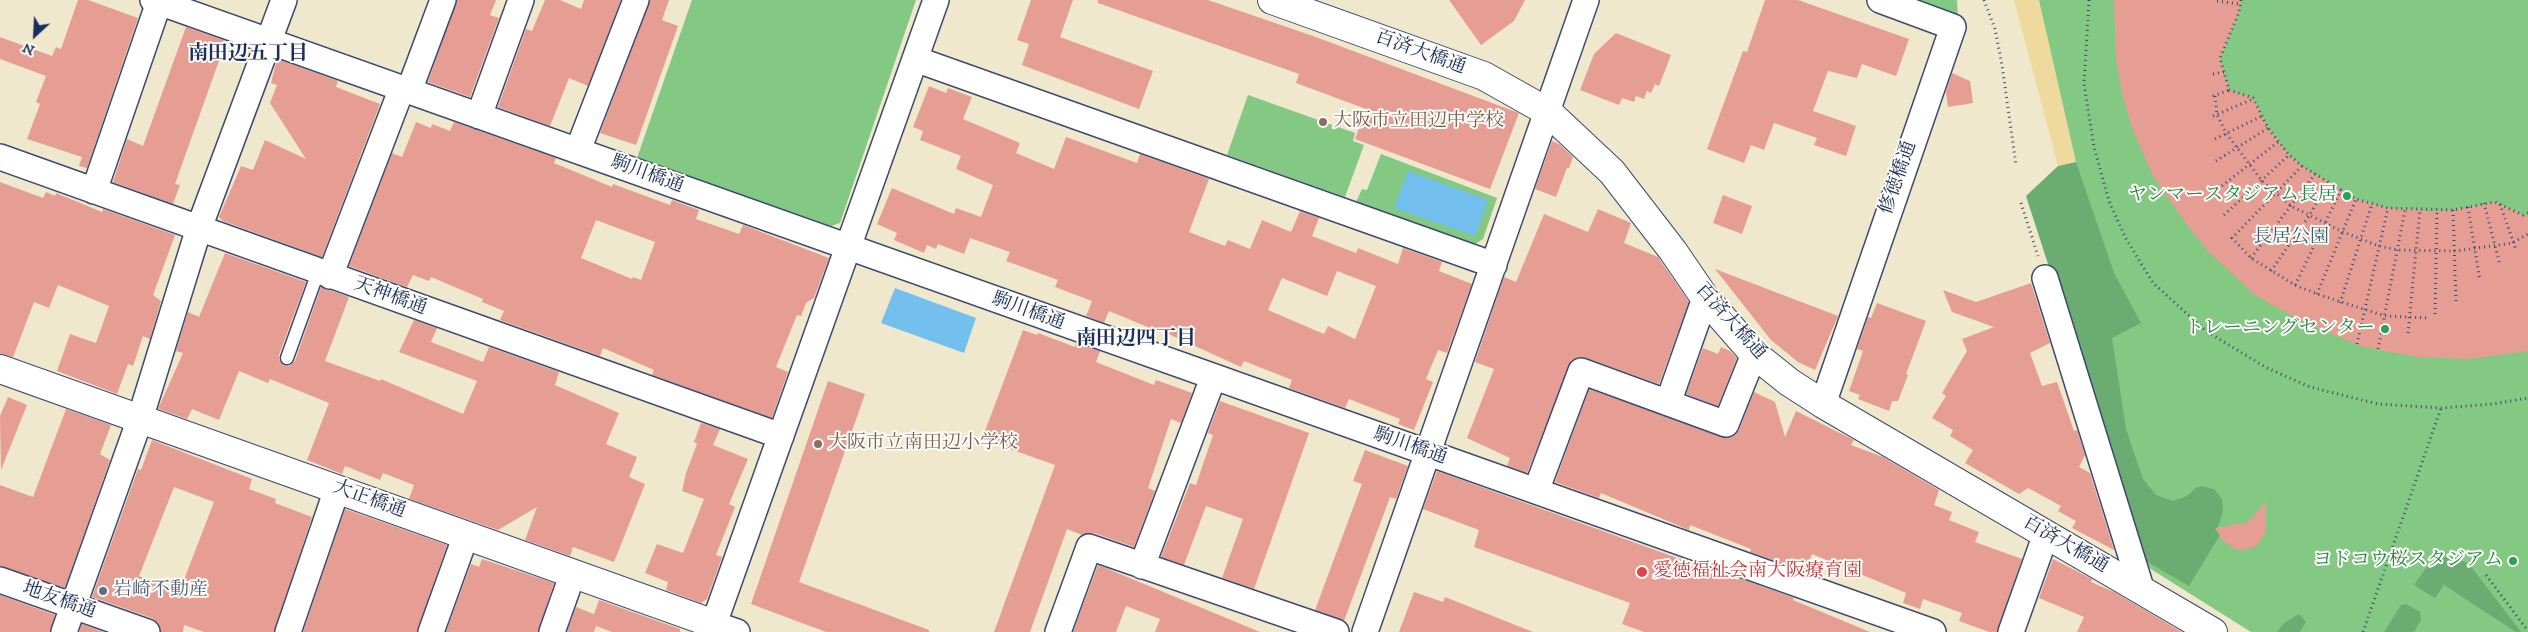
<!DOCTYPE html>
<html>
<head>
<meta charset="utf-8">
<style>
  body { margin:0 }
  #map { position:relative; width:2528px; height:632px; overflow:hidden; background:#f0e8cd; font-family:"IM FELL DW Pica",serif }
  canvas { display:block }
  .north { position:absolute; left:10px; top:10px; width:50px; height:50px; -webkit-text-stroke:4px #fdfcf7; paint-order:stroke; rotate:205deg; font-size:14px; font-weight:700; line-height:20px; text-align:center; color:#1b2f5e }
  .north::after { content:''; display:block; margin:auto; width:18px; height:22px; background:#1b2f5e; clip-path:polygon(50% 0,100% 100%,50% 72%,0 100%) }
</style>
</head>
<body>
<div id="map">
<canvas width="2528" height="632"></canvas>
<div class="north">N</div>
</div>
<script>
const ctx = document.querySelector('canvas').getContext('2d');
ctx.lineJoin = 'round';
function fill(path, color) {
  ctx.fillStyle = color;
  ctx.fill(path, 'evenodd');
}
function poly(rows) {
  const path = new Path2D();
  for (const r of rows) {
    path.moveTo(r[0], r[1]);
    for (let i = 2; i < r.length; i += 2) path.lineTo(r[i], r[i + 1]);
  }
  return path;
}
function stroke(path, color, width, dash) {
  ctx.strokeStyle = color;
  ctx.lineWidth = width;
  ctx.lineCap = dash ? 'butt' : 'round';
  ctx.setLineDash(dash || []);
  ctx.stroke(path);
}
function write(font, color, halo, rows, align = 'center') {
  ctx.font = font + ' "IM FELL DW Pica","Noto Serif JP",serif';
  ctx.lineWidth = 4;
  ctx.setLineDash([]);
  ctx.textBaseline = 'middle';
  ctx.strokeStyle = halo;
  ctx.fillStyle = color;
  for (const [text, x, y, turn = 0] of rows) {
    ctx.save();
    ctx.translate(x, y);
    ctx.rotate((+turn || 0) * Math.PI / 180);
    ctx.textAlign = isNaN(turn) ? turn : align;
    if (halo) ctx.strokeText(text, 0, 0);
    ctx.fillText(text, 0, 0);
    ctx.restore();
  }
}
fill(poly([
  [692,0,916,0,840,223,831,226,637,158],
  [1911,0,1957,0,1958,17],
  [2018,0,2528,0,2528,632,2251,632,2146,566,2062,171],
  [1248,95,1355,133,1353,141,1364,145,1345,197,1227,155],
  [1381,154,1497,198,1483,239,1475,244,1356,202,1362,189,1367,190]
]), '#83c883');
fill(poly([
  [2076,162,2114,273,2141,323,2112,338,2126,429,2143,479,2156,495,2173,501,2187,496,2196,488,2201,486,2214,489,2222,499,2223,512,2218,527,2220,535,2189,586,2144,560,2026,196,2058,166],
  [2446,557,2453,557,2469,564,2521,632,2516,632,2444,585,2435,598,2414,585,2431,561],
  [2406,604,2420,612,2421,620,2414,632,2384,632,2401,605],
  [2299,614,2306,622,2300,632,2277,632,2284,623]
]), '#6aac71');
fill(poly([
  [2014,0,2039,0,2076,162,2058,166]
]), '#eeda9e');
fill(poly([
  [1408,171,1488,200,1475,236,1394,208],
  [895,288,976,318,964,353,881,323]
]), '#73bfed');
fill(poly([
  [78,0,88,0,138,18,87,168,79,166,82,157,27,139,40,104,36,102,46,76,0,59,0,37,52,56,56,47,61,49],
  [457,0,496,0,490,15,499,18,470,97,428,82],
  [545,0,560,0,581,9,584,0,621,0,588,86,569,78,550,126,498,107,526,29,532,31],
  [650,0,669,0,662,20,678,26,636,145,600,133],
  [1031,0,1073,0,1060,37,1153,71,1139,109,1022,65,1029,44,1017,40],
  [1098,0,1208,0,1313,36,1519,113,1490,189,1355,139,1366,109,1296,83,1299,74,1098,3],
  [1449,0,1525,0,1514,21,1481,45],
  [1765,0,1798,0,1909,39,1896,76,1862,64,1857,78,1828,71,1813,111,1856,126,1846,156,1814,145,1817,138,1774,123,1764,150,1751,145,1744,163,1707,149,1743,51,1747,52],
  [2114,0,2241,0,2239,12,2220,58,2229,90,2253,98,2268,128,2289,155,2302,166,2356,199,2388,208,2433,211,2453,210,2495,202,2528,217,2528,351,2467,359,2418,357,2364,347,2305,323,2255,295,2207,250,2182,218,2152,174,2132,128,2121,89,2116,59],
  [186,27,226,41,175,184,180,185,173,204,113,182,127,139,143,146],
  [1616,33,1671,55,1659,86,1655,84,1651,93,1647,91,1644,99,1636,96,1634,102,1622,98,1619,105,1580,90,1594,54],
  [277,59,338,81,336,87,380,104,322,257,223,221,219,217,241,166,253,170,265,140,306,159,270,103,277,85,271,83],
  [1952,73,1970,81,1973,103,1948,107,1946,92],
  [929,86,946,93,948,88,972,97,963,119,1020,143,1016,153,1054,169,1066,137,1137,163,1140,154,1209,179,1189,232,1225,246,1228,240,1250,249,1262,220,1291,232,1300,211,1319,218,1312,236,1356,253,1358,248,1398,264,1403,248,1442,262,1439,271,1472,284,1447,353,1438,350,1426,379,1433,382,1414,430,1398,424,1400,419,1349,399,1345,408,1289,388,1292,380,1244,361,1241,367,1151,326,1150,328,1109,311,1104,323,1086,316,1092,301,1055,287,1058,280,1006,261,1010,252,970,238,964,254,938,244,936,249,927,245,924,253,894,240,897,233,877,224,892,188,954,214,956,208,981,217,993,185,956,169,961,156,920,140,923,131,913,127],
  [1337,271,1376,286,1355,339,1328,326,1324,334,1268,310,1282,278,1327,296],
  [416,122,431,128,432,124,450,131,454,122,556,158,554,163,612,187,613,184,670,205,672,200,699,210,696,219,739,234,743,225,829,258,814,298,806,303,801,316,797,315,776,367,788,372,772,418,652,375,654,370,603,348,600,356,500,320,504,311,482,302,483,299,431,277,429,281,413,275,407,287,349,266,392,153,402,157],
  [596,220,655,242,641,280,633,277,632,279,581,258],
  [1552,141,1559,144,1573,157,1569,168,1567,168,1556,197,1535,189],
  [0,182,43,198,46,192,55,196,56,193,102,212,103,209,175,235,153,295,161,301,150,339,143,336,133,366,128,364,117,394,57,371,70,334,96,343,109,306,58,285,49,308,34,302,13,357,0,354],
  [1723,195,1752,206,1742,234,1713,223],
  [1598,209,1631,223,1624,243,1658,257,1689,302,1659,384,1586,358,1578,357,1572,360,1527,473,1507,466,1510,458,1467,438,1494,369,1475,362,1504,277,1516,282,1544,214,1588,232],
  [225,253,306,282,279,355,279,360,284,365,289,366,295,361,321,287,349,297,325,361,380,381,381,379,463,414,477,381,399,352,414,320,437,328,431,342,483,362,489,347,559,372,555,385,619,413,606,444,637,457,629,477,645,484,614,562,573,547,570,556,525,540,537,507,498,530,409,499,414,485,383,473,380,480,345,466,342,474,307,460,329,403,270,379,268,383,239,371,219,420,192,409,187,419,158,409,183,353,176,351,188,312,199,317],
  [1715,269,1838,316,1815,370,1798,362,1771,340],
  [2031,283,2050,343,2030,353,2042,386,2057,382,2074,431,2077,430,2085,455,2079,467,2090,473,2114,550,2072,528,2076,521,2058,511,2061,506,2028,488,2019,494,1965,463,1973,450,1950,436,1953,430,1932,418,1946,396,1942,393,1967,351,1962,339,1994,327,1952,312,1943,290,1976,302],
  [1877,303,1926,321,1906,374,1908,375,1898,401,1892,401,1889,411,1858,399,1860,395,1849,391,1863,351,1857,349,1868,317,1871,318],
  [1023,330,1037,335,1038,333,1075,347,1076,343,1100,351,1096,362,1154,385,1156,380,1192,393,1181,423,1171,419,1148,488,1155,491,1134,547,1094,533,1082,535,1067,529,1030,632,994,632,1055,465,982,439],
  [1721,347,1730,351,1737,358,1718,406,1686,394,1703,348,1718,354],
  [828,381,865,394,799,582,929,630,929,632,826,632,751,604],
  [1589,389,1728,438,1735,435,1739,430,1754,392,1775,402,1785,437,1796,411,1854,440,1851,445,1883,457,1939,490,1934,505,1952,512,1949,520,1979,532,1975,542,2022,559,1997,632,1989,632,1959,621,1962,613,1923,599,1920,609,1903,603,1906,593,1812,554,1805,571,1750,552,1751,549,1690,525,1689,530,1601,493,1599,498,1555,482],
  [8,397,27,405,1,470,0,416],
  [1220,401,1309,433,1254,589,1222,578,1243,519,1206,506,1184,565,1161,557,1190,483,1196,485,1213,435,1208,433],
  [66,409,111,425,100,454,110,460,65,588,0,566,0,485,33,497],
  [701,423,720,429,713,445,748,459,729,504,735,507,716,555,722,557,707,599,701,603,666,590,668,582,645,573,657,544,683,553,704,499,682,491,686,473,697,444,694,442],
  [152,440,252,479,249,489,276,499,275,503,312,517,274,632,204,632,184,625,183,632,161,632,158,623,152,618,92,597,138,469,141,470],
  [174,487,214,502,180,590,139,576],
  [1365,450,1408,466,1396,499,1390,497,1344,621,1315,610,1362,484,1353,481],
  [1437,471,1738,580,1739,578,1794,598,1793,600,1870,632,1644,632,1622,624,1630,603,1474,547,1479,530,1423,509],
  [2266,501,2266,531,2258,544,2252,548,2237,550,2224,542,2215,528,2248,522],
  [345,509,447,545,417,632,303,632],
  [482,559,554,583,538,632,446,632,471,564,479,567],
  [2053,559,2092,579,2091,582,2114,592,2182,632,2077,632,2084,617,2039,598],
  [1098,565,1108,569,1260,632,1155,632,1160,619,1126,606,1116,632,1073,632],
  [1414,592,1443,602,1445,597,1533,632,1399,632],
  [0,595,55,615,50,632,0,632],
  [599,600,680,629,680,632,612,632,596,626,594,632,567,632,576,607,594,614],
  [82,624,104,632,79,632]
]), '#e69e94');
const lane = poly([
  [287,358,318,272]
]);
const street = poly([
  [153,0,1933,632],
  [915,59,1494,265],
  [409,91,443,0],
  [479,116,521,0],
  [578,150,636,0],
  [0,157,781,436],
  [94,191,159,2],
  [330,276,402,88],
  [2045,278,2141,588],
  [1668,403,1705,298],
  [1823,404,1953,27,1880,0],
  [1536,491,1581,371,1726,424,1754,354],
  [1142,566,1213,378],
  [0,580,147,632],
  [714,624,737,632],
  [64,632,140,419,199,228,284,0],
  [288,632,337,489],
  [431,632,466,535],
  [552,632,573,573],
  [711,632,936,0],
  [1058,632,1089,547,1336,632],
  [1365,632,1586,0],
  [2011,632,2046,534]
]);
const secondary = poly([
  [1272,0,1484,76,1548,112,1612,172,1673,251,1705,298,1754,354,1789,382,1823,404,2213,632],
  [0,369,714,624]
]);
stroke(lane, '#3b4b6f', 15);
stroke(street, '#3b4b6f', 28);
stroke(secondary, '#3b4b6f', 30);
stroke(poly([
  [1984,0,1995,29,2002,65,2016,165],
  [2089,0,2084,84,2094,147,2109,201,2125,237,2153,283,2206,331,2265,367,2310,387,2378,404,2441,408,2493,404,2528,398],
  [2241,0,2239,12,2220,58,2229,90,2253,98,2268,128,2289,155,2302,166,2356,199,2388,208,2453,210,2495,202,2523,215,2528,213],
  [2217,1,2240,4],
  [2213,74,2224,72],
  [2213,96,2229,90],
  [2215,96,2217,115,2226,133,2262,181,2291,206,2343,232,2379,246,2398,250,2456,251,2512,243,2528,234],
  [2213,116,2253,99],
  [2215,139,2262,116],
  [2216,161,2268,128],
  [2302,166,2232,238,2251,258,2295,285,2317,294,2385,316,2430,318],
  [2218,189,2278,142],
  [2021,203,2038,256],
  [2484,203,2500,265],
  [2500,204,2516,250],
  [2468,207,2480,281],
  [2453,210,2456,301],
  [2224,215,2289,155],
  [2251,258,2315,174],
  [2271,271,2309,216,2328,183],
  [2295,285,2341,190],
  [2317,294,2356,199],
  [2340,303,2372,204],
  [2435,314,2437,211],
  [2408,333,2420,210],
  [2357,344,2388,208],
  [2378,349,2405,210],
  [2486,575,2528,631],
  [2363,632,2441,408]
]), '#3b4b6f', 3, [1, 4]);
stroke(lane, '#fff', 12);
stroke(street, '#fff', 25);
stroke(secondary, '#fff', 28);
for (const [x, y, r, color] of [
  [1323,122,5,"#8d6e63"],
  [2347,196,5,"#2e9e5b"],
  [2385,329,5,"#2e9e5b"],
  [818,444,5,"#8d6e63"],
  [2513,561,5,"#2e9e5b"],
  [1642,572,6,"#e0444e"],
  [103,591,5,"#5c6f8a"]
]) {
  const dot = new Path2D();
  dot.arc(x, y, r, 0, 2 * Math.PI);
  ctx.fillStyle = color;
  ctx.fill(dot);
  stroke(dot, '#fdfcf7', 2);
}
write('19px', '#1b2f5e', '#fdfcf7', [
  ["百済大橋通",1420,53,20],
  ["駒川橋通",647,175,20],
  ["修徳橋通",1899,178,-71],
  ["天神橋通",390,297,20],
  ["駒川橋通",1028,312,20],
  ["百済大橋通",1730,322,48],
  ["駒川橋通",1410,447,19],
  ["大正橋通",369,500,20],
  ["百済大橋通",2065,545,30],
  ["地友橋通",59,601,19]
]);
write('19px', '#785e54', '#fdfcf7', [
  ["大阪市立田辺中学校",1333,122],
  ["大阪市立南田辺小学校",828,444]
], 'left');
write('19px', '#27864d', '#fdfcf7', [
  ["ヤンマースタジアム長居",2337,196],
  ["トレーニングセンター",2375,329],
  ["ヨドコウ桜スタジアム",2503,561]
], 'right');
write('19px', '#3a5d69', '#fdfcf7', [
  ["長居公園",2291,238]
]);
write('19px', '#be3a42', '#fdfcf7', [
  ["愛徳福祉会南大阪療育園",1653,572]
], 'left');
write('19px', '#4e5e75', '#fdfcf7', [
  ["岩崎不動産",113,591]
], 'left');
write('bold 20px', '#1b2f5e', '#fdfcf7', [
  ["南田辺五丁目",248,55],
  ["南田辺四丁目",1136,340]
]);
</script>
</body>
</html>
